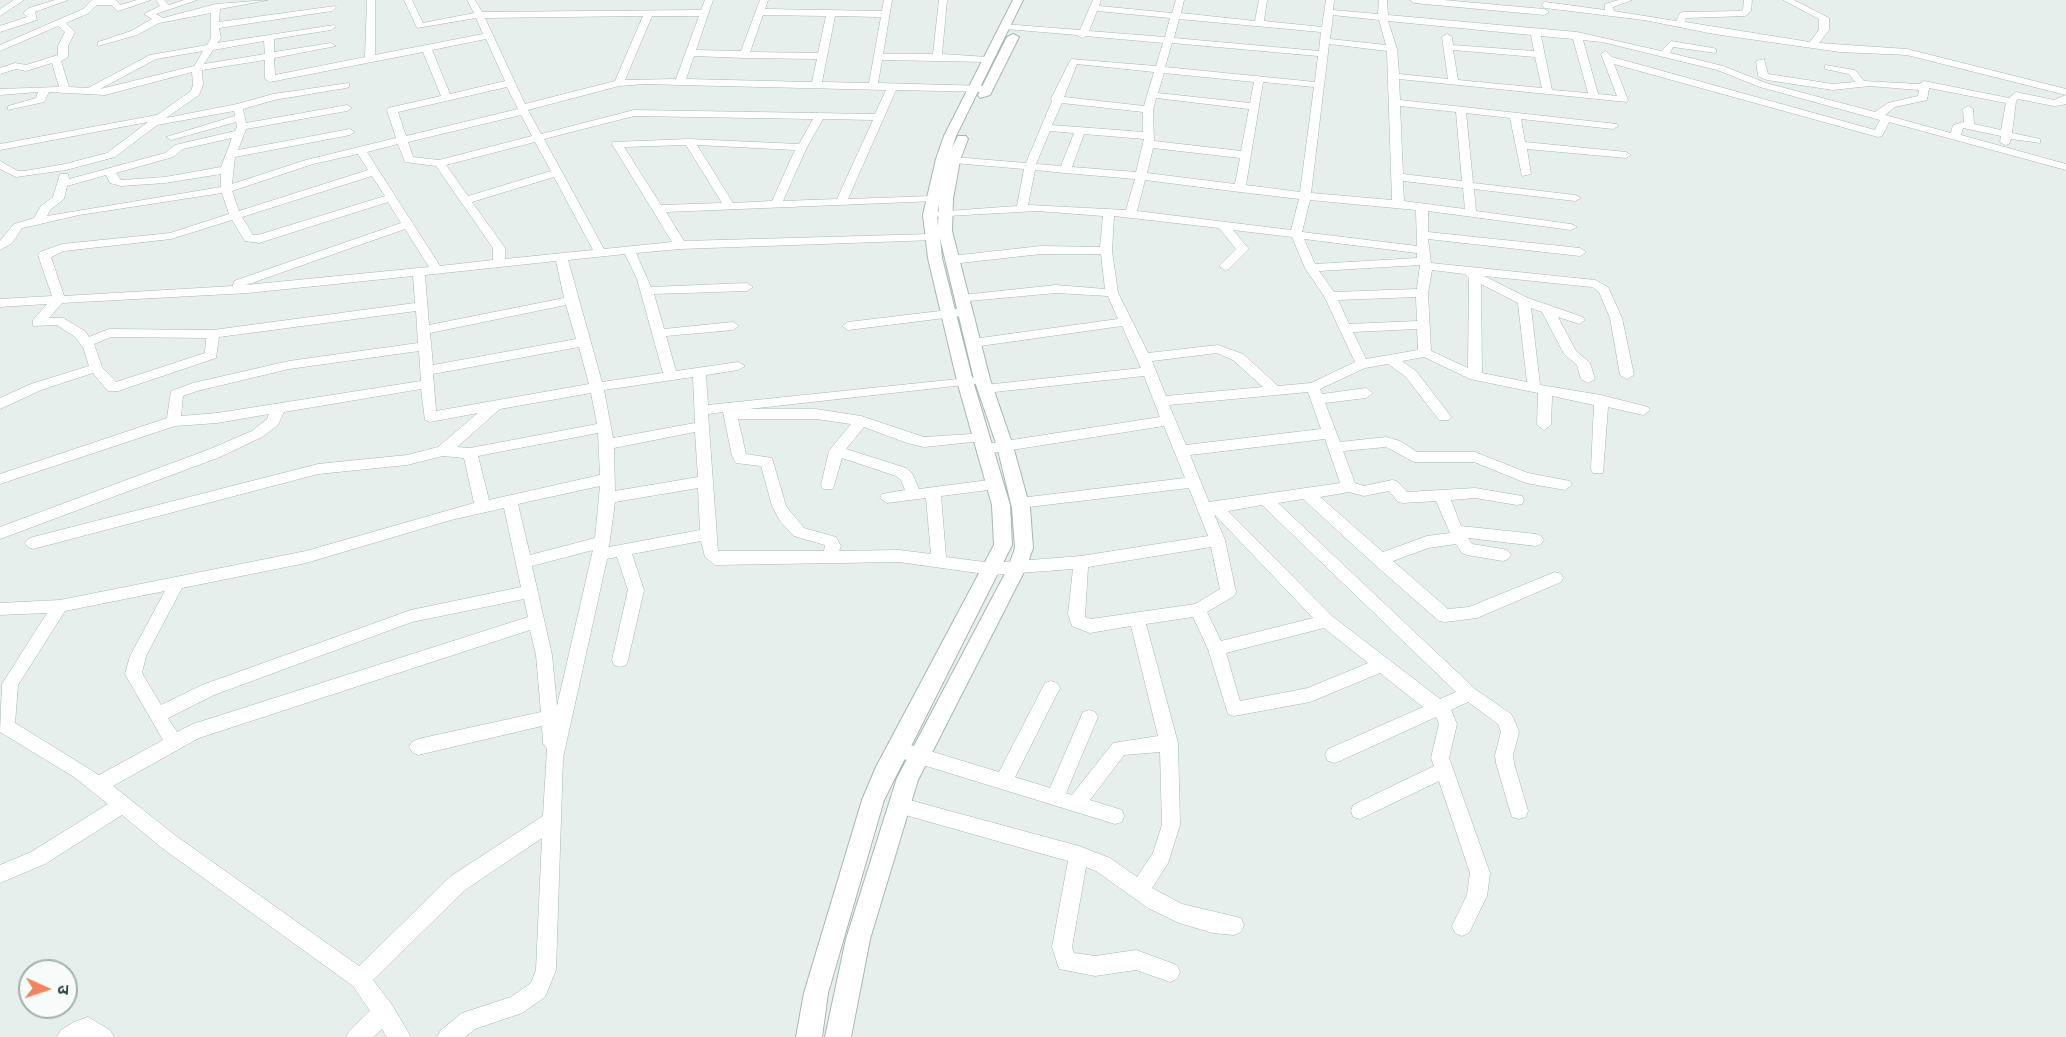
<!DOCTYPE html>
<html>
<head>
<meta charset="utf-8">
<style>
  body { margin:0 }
  #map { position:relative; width:2066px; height:1037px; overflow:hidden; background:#e6efeb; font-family:"IBM Plex Sans","Noto Sans Devanagari",sans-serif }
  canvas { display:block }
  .north { position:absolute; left:18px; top:959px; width:60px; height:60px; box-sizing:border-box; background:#f7fbf9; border:2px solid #a3b1ad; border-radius:50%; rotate:93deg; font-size:16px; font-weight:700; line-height:24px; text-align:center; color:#24423a }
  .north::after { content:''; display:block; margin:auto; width:21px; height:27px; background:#f4845f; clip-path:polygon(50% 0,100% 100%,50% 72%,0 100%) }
</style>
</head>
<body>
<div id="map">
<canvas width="2066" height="1037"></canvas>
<div class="north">उ</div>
</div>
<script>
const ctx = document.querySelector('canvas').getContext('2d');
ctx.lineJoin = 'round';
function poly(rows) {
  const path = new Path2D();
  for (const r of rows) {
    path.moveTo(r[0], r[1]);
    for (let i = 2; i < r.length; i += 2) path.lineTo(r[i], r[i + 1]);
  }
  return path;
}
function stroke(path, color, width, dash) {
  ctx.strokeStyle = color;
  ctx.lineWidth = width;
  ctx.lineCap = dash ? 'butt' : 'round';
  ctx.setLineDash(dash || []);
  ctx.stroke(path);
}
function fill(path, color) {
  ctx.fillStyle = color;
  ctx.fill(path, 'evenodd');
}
const minor = poly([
  [14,0,24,0,0,16,0,9,14,0],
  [55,0,68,0,35,12,37,20,0,32,0,26,27,17,23,13,29,8,55,0],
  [92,0,116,0,120,5,137,0,151,0,118,11,111,5,97,5,89,13,66,23,75,32,68,46,68,57,61,61,69,87,88,88,150,55,207,45,211,38,211,13,159,23,137,35,98,46,98,42,131,31,152,19,144,14,160,6,156,0,164,0,169,5,184,0,197,0,156,14,163,18,216,4,268,0,220,9,219,22,335,6,336,8,332,11,219,28,221,38,217,43,334,25,336,27,331,30,274,39,274,52,331,43,336,46,274,58,275,75,365,57,367,0,375,0,375,55,483,34,476,18,417,28,404,0,412,0,423,23,474,13,467,0,475,0,482,12,701,10,705,0,713,0,696,50,741,51,760,0,768,0,765,9,882,11,884,0,892,0,883,54,933,54,939,0,947,0,942,54,987,57,990,58,990,62,882,60,878,83,987,86,992,89,987,92,896,90,848,199,932,196,936,197,936,201,666,212,684,241,931,234,935,236,935,240,680,249,636,253,651,287,747,283,753,287,747,291,654,294,664,329,733,322,739,326,733,330,666,336,676,371,738,362,745,366,738,370,706,375,708,405,987,376,989,379,987,382,982,383,749,409,816,409,861,416,924,437,987,433,989,436,982,441,924,447,907,443,864,427,846,449,906,468,912,473,919,489,996,479,1001,480,1003,484,996,489,941,496,946,557,992,563,1081,556,1208,536,1189,488,1020,508,1013,503,1020,498,1185,478,1164,426,986,454,979,449,986,444,1160,417,1144,376,985,393,978,389,985,385,1141,368,1122,326,973,347,967,343,973,339,1118,319,1108,296,1056,293,958,302,956,299,962,295,1056,285,1105,289,1101,254,1041,254,951,264,945,260,951,256,1041,246,1100,247,1103,216,1037,211,929,217,929,213,933,212,1017,206,1024,169,954,163,949,160,954,157,1026,163,1052,101,1051,99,1071,59,1156,66,1163,43,1086,36,1082,38,1077,35,1006,29,1003,28,1003,24,1080,30,1093,0,1101,0,1099,6,1172,13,1176,0,1184,0,1181,13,1255,21,1259,0,1267,0,1264,21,1322,27,1326,0,1334,0,1333,10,1378,14,1379,0,1387,0,1388,15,1577,32,1661,51,1671,41,1713,48,1716,49,1716,53,1673,47,1670,53,1723,66,1766,83,1875,112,1888,103,1918,96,1919,90,1869,86,1833,90,1767,80,1758,76,1756,61,1764,59,1768,74,1833,84,1855,82,1849,74,1825,69,1825,65,1855,70,1864,81,1919,84,1924,81,2009,98,2016,92,2054,100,2066,95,2066,104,2062,105,2054,106,2018,99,2016,101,2012,133,2040,139,2040,143,2011,139,2009,144,2005,145,2000,142,2001,136,1963,128,1961,135,2066,164,2066,170,1889,122,1882,136,1878,137,1614,64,1628,100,1627,102,1399,79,1400,100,1617,124,1618,126,1613,129,1521,119,1525,142,1626,152,1631,155,1626,158,1527,149,1531,174,1522,176,1510,118,1466,113,1473,183,1575,195,1581,198,1575,201,1474,189,1476,211,1571,224,1577,227,1571,230,1428,211,1428,232,1580,248,1586,252,1580,256,1428,239,1431,263,1595,280,1608,287,1622,318,1634,375,1627,379,1620,375,1610,318,1599,292,1592,287,1484,276,1528,298,1583,317,1585,320,1579,324,1558,317,1576,351,1590,363,1595,379,1588,383,1581,379,1577,365,1564,354,1542,312,1531,308,1540,385,1601,395,1648,407,1650,410,1643,415,1608,407,1603,473,1593,473,1591,469,1594,405,1552,396,1551,425,1544,430,1537,425,1538,393,1470,379,1424,357,1402,361,1416,371,1449,414,1451,417,1449,420,1439,420,1406,377,1388,364,1365,368,1320,389,1322,394,1366,388,1373,393,1366,398,1325,403,1340,442,1386,437,1400,441,1417,452,1475,452,1528,473,1570,481,1572,485,1565,490,1526,483,1474,462,1414,462,1386,447,1343,451,1355,483,1364,486,1392,480,1397,481,1407,492,1475,488,1522,496,1524,500,1522,504,1517,505,1475,498,1451,500,1461,526,1536,534,1541,536,1544,540,1541,544,1536,546,1468,538,1472,544,1503,549,1508,551,1511,555,1508,559,1503,561,1467,555,1462,553,1456,544,1428,548,1393,561,1448,609,1469,607,1555,572,1561,574,1563,578,1561,582,1477,618,1445,622,1439,621,1374,564,1303,499,1278,503,1475,689,1511,714,1514,719,1519,732,1513,755,1514,763,1528,811,1526,817,1519,819,1512,817,1510,811,1496,763,1495,755,1501,732,1498,724,1468,702,1451,710,1457,724,1449,758,1490,873,1487,896,1469,933,1462,936,1455,933,1452,926,1467,895,1470,873,1439,781,1360,819,1353,817,1351,811,1353,805,1434,766,1431,758,1439,724,1436,717,1340,761,1334,763,1328,761,1325,755,1328,749,1423,707,1380,673,1310,702,1234,716,1228,714,1208,649,1193,617,1146,624,1178,743,1180,825,1168,863,1152,888,1182,904,1241,918,1244,925,1241,932,1234,935,1213,933,1179,923,1148,908,1096,871,1086,867,1072,947,1074,953,1095,956,1136,950,1177,965,1180,972,1177,979,1170,982,1136,970,1095,976,1059,969,1052,947,1068,861,898,813,891,811,889,805,891,799,898,797,1079,846,1110,858,1137,877,1153,853,1162,825,1160,752,1124,755,1090,800,1122,810,1124,816,1122,822,1115,824,897,757,891,755,888,749,891,743,897,741,999,772,1045,683,1051,681,1057,683,1060,688,1015,777,1050,788,1083,712,1089,710,1095,712,1098,717,1066,793,1072,795,1113,743,1158,736,1131,626,1090,633,1072,626,1068,614,1073,569,992,575,899,562,715,565,705,557,701,541,632,554,644,590,628,660,626,665,620,667,614,665,612,660,628,590,617,557,607,559,563,758,556,970,545,997,522,1013,475,1029,465,1037,437,1037,441,1030,462,1013,511,997,531,983,536,970,542,838,465,890,373,980,392,1005,411,1037,387,1037,382,1029,373,1037,346,1037,350,1030,370,1011,353,986,162,848,122,815,45,864,0,883,0,865,31,852,108,804,74,777,0,732,2,684,47,613,0,615,0,603,60,600,306,551,474,503,464,458,443,456,407,465,318,474,33,549,28,547,25,543,28,539,33,537,318,464,407,455,438,447,478,413,430,422,425,420,421,389,284,412,278,425,262,437,220,457,0,539,0,527,210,449,252,431,267,419,269,414,217,423,175,426,0,484,0,474,167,418,171,391,193,383,289,361,418,343,416,311,219,337,216,358,118,391,108,391,93,373,41,390,0,409,0,398,31,384,89,366,83,347,75,337,57,325,33,326,33,320,47,304,0,307,0,299,52,296,38,255,40,252,62,244,170,233,229,214,222,193,79,215,27,227,22,228,12,243,0,250,0,241,14,224,34,218,41,206,53,197,60,174,68,174,69,179,165,153,175,145,235,131,237,127,236,122,171,140,166,137,235,116,234,111,157,125,115,157,66,170,16,177,0,169,0,161,18,171,25,171,65,164,107,153,148,122,0,150,0,144,157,115,191,91,193,85,192,72,105,95,49,92,44,102,8,110,8,106,36,98,38,92,0,95,0,89,59,87,52,63,26,71,16,69,0,74,0,68,15,63,26,65,58,55,58,46,65,32,58,26,0,51,0,45,83,9,92,0],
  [1097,11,1170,18,1165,37,1089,31,1097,11],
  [763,15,826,16,818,53,750,52,763,15],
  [1333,15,1379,20,1386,45,1330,39,1333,15],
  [643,16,615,81,525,104,485,18,643,16],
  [652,16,699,16,676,79,625,80,652,16],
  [835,16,881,17,869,83,822,82,835,16],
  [1179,19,1321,32,1319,51,1174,38,1179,19],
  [1388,21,1531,35,1534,51,1453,45,1452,37,1447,34,1442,37,1448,79,1399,74,1397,49,1388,21],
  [1541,36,1573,39,1588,93,1552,90,1541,36],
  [486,39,505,81,450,94,432,50,486,39],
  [1583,40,1602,42,1717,70,1760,87,1880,120,1875,130,1612,57,1606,51,1601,54,1617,96,1598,94,1583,40],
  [264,41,265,54,204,64,213,50,264,41],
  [1172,43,1318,56,1315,82,1165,67,1172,43],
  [1329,44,1387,51,1392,200,1311,193,1329,44],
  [1453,50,1535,57,1542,88,1458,80,1453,50],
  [203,51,194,66,100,89,156,59,203,51],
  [423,52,441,96,388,108,387,110,396,138,306,160,232,184,235,157,350,135,355,132,350,129,238,150,246,129,347,111,352,108,347,105,246,123,243,109,274,100,346,88,349,87,349,83,273,94,237,104,166,118,199,95,203,85,202,70,265,60,265,79,270,82,423,52],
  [694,56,744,58,817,59,812,82,686,79,694,56],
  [1077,64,1154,72,1144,106,1064,97,1077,64],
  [1164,73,1254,82,1250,103,1158,93,1164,73],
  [1263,82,1314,87,1300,192,1246,185,1263,82],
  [646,84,680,85,886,90,875,114,634,110,541,134,528,110,619,86,646,84],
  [507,87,518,109,406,136,398,112,507,87],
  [1929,88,2006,103,2001,130,1974,124,1973,109,1968,106,1963,109,1964,122,1953,125,1951,133,1885,115,1895,107,1927,100,1929,88],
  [1156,98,1249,109,1241,151,1154,141,1153,110,1156,98],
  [1062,103,1143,112,1143,132,1052,125,1062,103],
  [1400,106,1456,112,1462,181,1403,174,1400,106],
  [521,115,532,136,439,160,413,157,408,142,521,115],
  [634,116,813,119,799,144,689,139,613,142,612,144,672,242,604,249,544,139,634,116],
  [823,119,873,120,837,199,783,201,807,147,823,119],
  [1050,131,1074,133,1061,166,1036,164,1050,131],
  [1084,134,1144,139,1136,172,1072,167,1084,134],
  [232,138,221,167,165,177,121,180,116,173,173,157,183,149,232,138],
  [535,142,551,171,468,196,446,165,535,142],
  [398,144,405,162,436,166,493,248,493,260,440,266,367,152,398,144],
  [686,145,722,203,661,205,624,147,686,145],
  [697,145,795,150,772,201,733,203,697,145],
  [1153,148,1240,158,1235,184,1147,173,1153,148],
  [358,154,368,170,239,211,232,191,313,164,358,154],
  [1035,170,1065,173,1135,179,1126,210,1028,205,1035,170],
  [221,174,221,187,47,216,50,210,64,199,67,186,106,175,110,183,121,186,165,183,221,174],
  [372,176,385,196,258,235,253,235,242,217,372,176],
  [554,177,593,250,505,259,505,248,472,202,554,177],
  [1145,180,1240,192,1299,199,1291,230,1137,211,1145,180],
  [1403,181,1463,188,1465,209,1404,201,1403,181],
  [1310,200,1416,210,1417,246,1302,232,1310,200],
  [388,202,401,223,234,281,233,286,64,296,51,257,64,251,171,239,232,220,245,241,259,243,388,202],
  [1114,216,1219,228,1236,249,1219,266,1225,270,1229,269,1249,249,1233,230,1292,237,1305,268,1324,296,1355,362,1311,383,1278,386,1243,354,1218,345,1148,353,1118,293,1112,251,1114,216],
  [405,229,429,267,246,285,405,229],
  [1304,239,1417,253,1417,258,1315,264,1304,239],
  [625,254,637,279,663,373,602,382,568,260,625,254],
  [556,261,564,298,429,325,425,275,556,261],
  [1420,265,1417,289,1334,292,1319,271,1420,265],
  [1432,270,1465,274,1469,278,1468,368,1431,351,1428,293,1432,270],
  [413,276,415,303,213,330,109,329,89,337,85,331,63,318,49,318,62,303,248,293,413,276],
  [1481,284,1518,303,1527,382,1482,373,1481,284],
  [1416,297,1417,321,1349,324,1338,300,1416,297],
  [566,305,576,339,433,365,430,333,566,305],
  [1417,329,1418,350,1366,359,1353,332,1417,329],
  [111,337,206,338,205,353,116,382,102,367,94,344,111,337],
  [579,347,589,384,436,411,433,374,579,347],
  [419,351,421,381,217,413,181,416,183,396,197,391,289,369,419,351],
  [1217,353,1233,360,1263,387,1166,396,1152,361,1217,353],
  [693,377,695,423,613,438,604,390,693,377],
  [1308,392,1321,429,1186,445,1169,405,1308,392],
  [591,393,597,424,470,448,457,447,500,409,591,393],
  [723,412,732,456,736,463,761,466,772,506,780,521,794,536,825,545,824,551,718,551,708,414,723,412],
  [738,419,816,419,851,424,829,451,821,485,823,489,833,489,842,458,896,476,901,480,905,490,882,494,880,498,887,503,926,498,931,554,899,550,839,551,841,546,836,537,804,528,786,506,772,458,746,454,738,419],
  [695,432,698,477,615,491,614,448,695,432],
  [598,433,600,475,489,500,478,456,598,433],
  [1325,439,1340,483,1209,502,1190,455,1325,439],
  [600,486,595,538,530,555,518,504,600,486],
  [698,488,700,530,609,547,615,502,698,488],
  [1389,491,1398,502,1403,503,1436,501,1450,533,1427,536,1383,552,1320,497,1349,492,1364,496,1389,491],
  [1262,505,1456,692,1440,699,1332,616,1228,511,1262,505],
  [504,508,521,587,411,610,202,685,161,705,142,673,146,656,182,588,306,563,451,520,504,508],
  [1214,514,1313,618,1221,641,1207,612,1234,596,1236,592,1225,540,1214,514],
  [1211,547,1220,589,1195,604,1091,619,1085,617,1088,567,1211,547],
  [593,550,592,554,557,706,552,655,532,566,593,550],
  [165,591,130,656,125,674,163,740,99,775,15,723,18,685,65,611,165,591],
  [524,599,528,617,193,724,177,732,168,718,214,695,412,622,524,599],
  [1324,628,1368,663,1308,688,1240,701,1226,653,1324,628],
  [530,630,536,655,541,712,418,739,412,742,409,747,412,752,418,755,542,726,543,743,547,749,543,816,451,876,359,966,176,836,113,786,199,738,530,630],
  [1410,0,1443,0,1544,9,1549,12,1544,15,1414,3,1410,0],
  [1619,0,1632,0,1613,7,1614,11,1676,21,1680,13,1683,12,1740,11,1743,10,1744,0,1752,0,1751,11,1745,16,1686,18,1685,22,1810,42,1819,30,1819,19,1783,0,1794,0,1829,18,1829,30,1819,43,1907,49,2066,89,2066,95,1907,55,1840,52,1714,34,1644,20,1545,8,1541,5,1545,2,1605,10,1605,4,1619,0],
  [965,308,971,312,969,315,848,330,842,326,848,322,965,308],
  [88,1017,110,1030,114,1037,57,1037,61,1030,74,1022,88,1017]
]);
const tertiary = poly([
  [1013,0,1023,0,956,136,952,148,958,136,966,136,968,139,960,160,953,199,952,231,990,379,1013,446,1030,508,1033,548,1026,568,918,780,870,939,851,1037,825,1037,846,939,897,778,1008,568,1015,548,1012,508,997,446,974,379,940,238,942,258,973,381,1010,505,1012,545,884,800,828,993,822,1037,796,1037,804,993,862,800,876,767,994,545,992,505,957,381,928,258,923,215,936,159,944,136,1013,0],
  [939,204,938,226,937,215,939,204],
  [1013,34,1019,37,990,95,980,98,978,95,1007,37,1013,34]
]);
stroke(minor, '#a8b8b2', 1);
stroke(tertiary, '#a8b8b2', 2);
fill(minor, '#fff');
fill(tertiary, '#fff');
</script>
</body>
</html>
